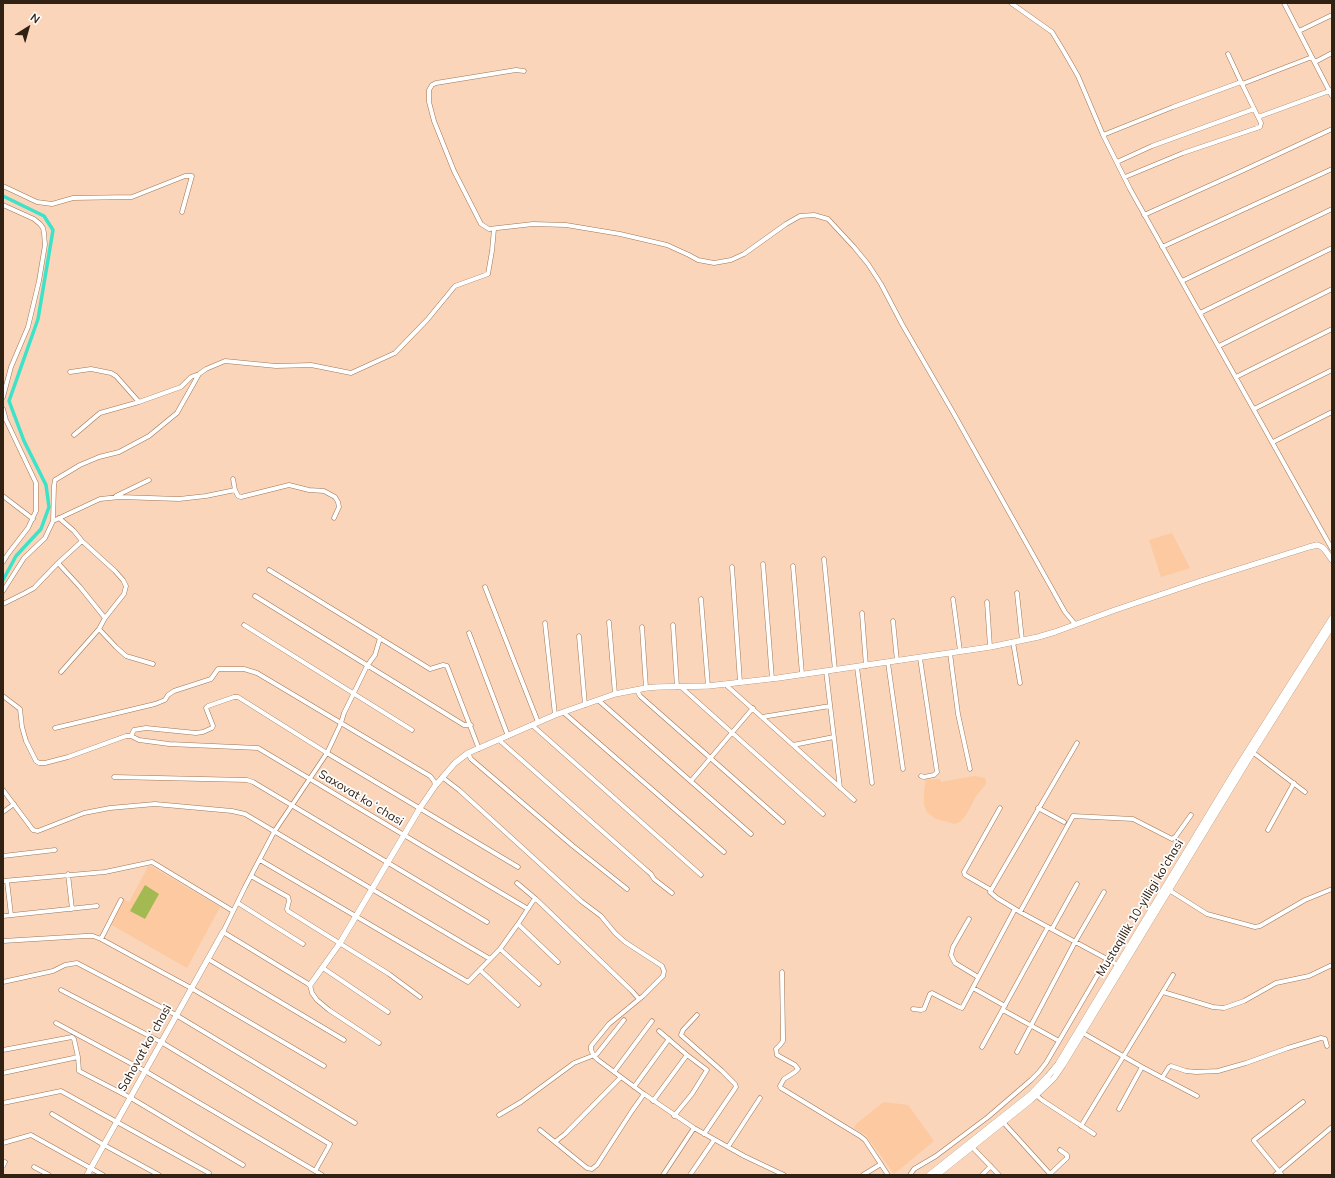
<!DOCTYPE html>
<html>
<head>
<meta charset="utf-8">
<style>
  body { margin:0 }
  #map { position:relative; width:1335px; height:1178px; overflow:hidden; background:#fad5b9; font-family:Mulish,sans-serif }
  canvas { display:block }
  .frame { position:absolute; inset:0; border:4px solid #312113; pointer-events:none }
  .north { position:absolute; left:8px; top:8px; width:40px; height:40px; -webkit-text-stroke:3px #fefefe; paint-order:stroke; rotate:37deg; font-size:11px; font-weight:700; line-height:16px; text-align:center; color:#312113 }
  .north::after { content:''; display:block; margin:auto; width:14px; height:18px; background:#312113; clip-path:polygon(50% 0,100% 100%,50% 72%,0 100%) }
</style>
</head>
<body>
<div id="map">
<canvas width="1335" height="1178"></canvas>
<div class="frame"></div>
<div class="north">N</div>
</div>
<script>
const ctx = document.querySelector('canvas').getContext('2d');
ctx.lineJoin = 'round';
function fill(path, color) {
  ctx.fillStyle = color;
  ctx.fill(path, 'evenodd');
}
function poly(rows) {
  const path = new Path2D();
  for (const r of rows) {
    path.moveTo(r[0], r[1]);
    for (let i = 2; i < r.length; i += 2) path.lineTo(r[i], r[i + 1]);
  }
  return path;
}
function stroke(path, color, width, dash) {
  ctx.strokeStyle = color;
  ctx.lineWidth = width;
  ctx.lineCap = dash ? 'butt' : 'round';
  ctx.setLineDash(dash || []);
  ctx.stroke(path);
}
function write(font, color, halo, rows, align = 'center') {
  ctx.font = font + ' Mulish,sans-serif';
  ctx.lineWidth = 3.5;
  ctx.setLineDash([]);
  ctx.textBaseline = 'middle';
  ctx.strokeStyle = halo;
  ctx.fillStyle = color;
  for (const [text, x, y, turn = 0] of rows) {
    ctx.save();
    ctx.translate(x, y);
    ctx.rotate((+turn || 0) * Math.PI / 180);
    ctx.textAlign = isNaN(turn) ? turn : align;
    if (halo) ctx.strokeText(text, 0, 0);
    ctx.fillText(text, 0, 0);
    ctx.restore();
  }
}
fill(poly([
  [1172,533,1190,568,1161,577,1149,540],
  [974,776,985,778,986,784,976,796,966,815,960,822,954,824,948,822,936,819,927,812,924,805,924,790,926,780,940,779,941,782],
  [149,865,220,907,187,968,110,924,123,899,129,902],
  [884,1102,908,1105,934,1141,894,1174,866,1135,854,1128,857,1123]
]), '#fcc9a0');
fill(poly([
  [145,885,159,894,145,919,130,911]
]), '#a3b952');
stroke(poly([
  [3,196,44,216,53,230,38,319,9,401,24,441,46,485,49,507,41,529,16,556,3,580]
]), '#3ce3c9', 3.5);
const street = poly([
  [1011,3,1052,32,1063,50,1078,76,1103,135,1130,189,1332,549],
  [1284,3,1332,96],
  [1299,31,1332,15],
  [1228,54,1241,82],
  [1315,62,1332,53],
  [524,71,516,70,436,83,432,85,429,90,429,102,434,121,454,171,481,224,489,229,533,224,566,225,620,234,667,245,689,255,698,260,714,263,731,260,744,254,786,224,800,216,814,215,828,219,854,247,868,264,881,284,902,324,954,414,1065,612,1075,624],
  [1242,84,1312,57],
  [1258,117,1332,90],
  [1103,135,1173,107,1241,82,1261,123,1260,127,1183,153,1125,177],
  [1117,162,1152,146,1254,109],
  [3,186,37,202,52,204,73,198,132,197,185,176,192,176,182,212],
  [3,205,34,219,40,224,43,228,44,233,45,245,39,281,28,327,11,367,3,397],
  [1144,215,1244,170,1332,129],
  [1162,247,1332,169],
  [1182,281,1332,209],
  [1200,313,1332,248],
  [1219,346,1332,289],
  [70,372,91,369,111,373,116,376,139,402],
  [1236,377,1332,329],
  [3,409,6,420,36,483,36,511,28,528,8,554,3,562],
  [1254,409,1332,370],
  [74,435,100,413,139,402,181,387,191,377,199,374],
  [1273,442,1332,412],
  [233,479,235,490],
  [3,496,33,519],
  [116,496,149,480],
  [59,518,74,531,82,541,58,563,80,587,105,618,99,629,116,647,126,656,153,664],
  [53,521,54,486,55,480,80,465,99,457,119,452,149,436,177,413,199,374,206,369,225,361,276,366,311,365,351,373,395,353,427,320,455,286,488,274,492,251,494,229],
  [82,541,115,571,123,580,126,586,124,594,105,618],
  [824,559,835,670],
  [763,564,772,679],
  [793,566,802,674],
  [732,567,740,682],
  [269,570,430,669,443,665,447,666,479,749],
  [485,587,538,722],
  [3,591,24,558,45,538,53,521,100,499,120,497,179,499,206,496,235,490,238,496,241,497,289,485,309,490,324,491,335,497,338,502,339,507,334,518],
  [1017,593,1022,640],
  [255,596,464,725,471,725],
  [701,599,708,686],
  [953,599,960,651],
  [987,602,990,647],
  [3,604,25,593,34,588,58,563],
  [862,613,866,666],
  [893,621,897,661],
  [609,622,615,694],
  [545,623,555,715],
  [244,625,412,730],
  [673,625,677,687],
  [642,627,646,688],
  [469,633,508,736],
  [579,636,585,705],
  [1013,642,1020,683],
  [950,653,958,714,970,769],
  [920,658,937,772,934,775,924,777,921,776],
  [888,663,903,769],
  [857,667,872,783],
  [826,671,840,788],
  [61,672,99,629],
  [725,684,854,800],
  [681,687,823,814],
  [637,690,640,696,783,822],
  [3,696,20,709,22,727,26,741,36,761,39,763,45,763,68,757,126,736,131,736,139,740,169,744,258,748,528,909],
  [598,700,751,834],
  [563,712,724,852],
  [762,717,830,706],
  [532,725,701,875],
  [55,728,155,704,165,700,168,695,174,691,211,679,218,669,244,669,257,673,430,776,434,781,435,786],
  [131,736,134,730,146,728,196,733,203,732,212,728,213,726,206,708,208,706,234,697,238,697,327,753,518,867],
  [499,740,644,868,651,874,654,879,672,893],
  [1077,743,990,892,997,898,1020,912,1118,965],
  [793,745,834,737],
  [1251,751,1305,792],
  [468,753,471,759,573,846,627,889],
  [114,777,247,780,253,782,487,922],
  [442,777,459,790,581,901,601,916,615,933,625,942,662,966,664,971,663,976,643,996,609,1024,591,1046,591,1050,594,1056,598,1060,644,1094,694,1128,744,1156,784,1175],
  [691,781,753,708],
  [3,790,33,830,38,831,84,813,110,808,155,804,232,811,245,814,490,959],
  [1038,808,1064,822],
  [3,812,14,804],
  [1268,830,1294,783],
  [3,856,55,850],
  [260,860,468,982,500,949,518,924,533,901,536,899,632,991,639,999],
  [68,874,72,909],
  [251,876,288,897,289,901,287,909,288,911,389,974,420,997],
  [3,881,105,872,152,862,233,911],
  [7,881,11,915],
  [517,883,536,899],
  [991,890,965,875,964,872,1000,808],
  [1169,890,1207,914,1255,927,1260,926,1305,900,1332,889],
  [238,903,303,944],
  [1020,912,1073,816,1133,819,1172,839,1176,836,1191,815],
  [3,916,97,906],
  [969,919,953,947,951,955,955,963,978,977],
  [518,924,558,962],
  [1052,929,1077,884],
  [101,939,121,900],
  [3,941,85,936,93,936,101,939,191,988,324,1066],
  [500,949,539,984],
  [208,959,344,1040],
  [323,968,388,1012],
  [480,970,518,1005],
  [782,972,783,1036,783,1041,780,1045,776,1049,777,1055,795,1065,798,1069,795,1072,784,1079,780,1086,781,1088,860,1136,865,1140,888,1175],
  [3,982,53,971,65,965,77,963,176,1015,355,1123],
  [973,988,1005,1006],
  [61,990,161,1042,328,1143,330,1144,328,1148,315,1171],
  [1163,992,1213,1007,1224,1008,1244,1001,1276,983,1309,976,1332,965],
  [913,1009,921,1010,924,1009,930,994,932,993,959,1007,962,1008,1015,909],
  [1003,1010,1059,1041],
  [697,1015,683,1030,681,1035,722,1071,735,1084,736,1087,704,1134],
  [56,1023,145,1071,322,1175],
  [1083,1033,1142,1067,1197,1096],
  [379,1043,329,1010,317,1000,312,993,310,985,223,932,245,887,274,832,327,753,341,723,344,713,367,666,375,655,380,638],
  [982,1047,1048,927],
  [3,1050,72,1037,74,1039,78,1057,79,1071,131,1098,243,1165],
  [1017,1052,1075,942,1104,892],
  [614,1072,652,1021],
  [3,1073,78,1057],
  [1162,1078,1169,1067,1171,1066,1186,1071,1196,1072,1218,1071,1246,1063,1288,1048,1321,1038,1325,1039,1327,1046],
  [634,1087,669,1039],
  [1036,1095,1042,1100,1094,1134],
  [653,1101,687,1055,659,1031],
  [3,1103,61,1091,209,1173],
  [1119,1109,1142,1067],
  [52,1114,104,1145,159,1175],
  [499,1115,521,1102,574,1063,597,1054,624,1020],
  [674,1116,692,1094,707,1070,687,1055],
  [1003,1122,1051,1175],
  [1081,1126,1173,975],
  [540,1130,587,1168,592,1169,597,1165,632,1111,644,1094],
  [555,1142,565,1134,621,1077],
  [3,1143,31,1135,103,1175],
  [728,1147,760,1098],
  [972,1147,999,1175],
  [3,1166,5,1162],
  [34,1167,49,1175],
  [1050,1174,1067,1158,1067,1155,1060,1150],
  [663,1175,694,1128],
  [690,1175,714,1140],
  [863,1175,881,1164],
  [910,1175,914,1169,936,1156,988,1117,1031,1080,1039,1072,1046,1063,1059,1041,1107,959],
  [982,1175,991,1166],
  [1275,1175,1332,1127],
  [1282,1175,1254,1141,1254,1140,1303,1102]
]);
const secondary = poly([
  [310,985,340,943,420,808,435,786,455,763,468,753,555,715,615,694,646,688,657,687,708,686,778,678,990,647,1038,637,1055,632,1115,610,1201,581,1309,547,1317,545,1322,547,1325,550,1332,560],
  [87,1175,223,932],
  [929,1175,1031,1094,1048,1076,1058,1064,1235,771,1332,618],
  [937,1175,1031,1100,1054,1078,1063,1065,1253,752,1332,626]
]);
stroke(street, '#9f7655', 5);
stroke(secondary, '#9f7655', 6);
stroke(street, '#fff', 4);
stroke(secondary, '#fff', 5.5);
write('12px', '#312113', '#fefefe', [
  ["Saxovat koʻchasi",361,798,31],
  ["Mustaqillik 10-yilligi ko'chasi",1140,908,-59],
  ["Sahovat koʻchasi",145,1048,-61]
]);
</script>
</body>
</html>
